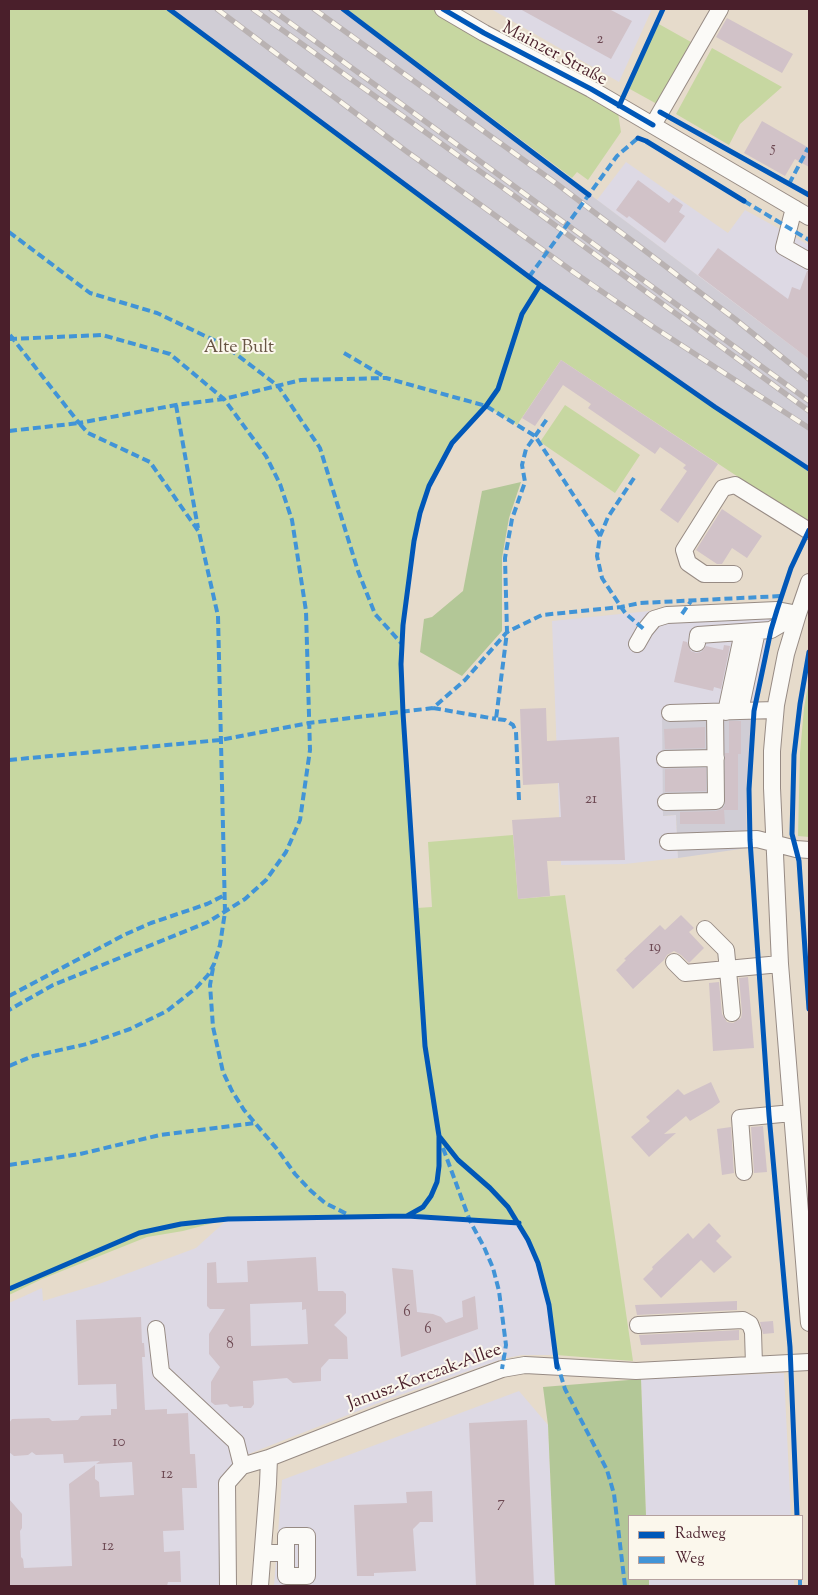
<!DOCTYPE html>
<html>
<head>
<meta charset="utf-8">
<style>
  body { margin:0 }
  #map { position:relative; width:818px; height:1595px; overflow:hidden; background:#e6dbcb; font-family:"Sorts Mill Goudy",serif }
  canvas { display:block }
  .frame { position:absolute; inset:0; border:10px solid #4a1f2b; pointer-events:none }
  .legend { position:absolute; left:628px; top:1515px; width:175px; height:65px; box-sizing:border-box; background:#fbf7ec; border:1px solid #b4a19f; margin:0; padding:6px 9px; list-style:none; font-size:15px; color:#4a1f2b }
  .legend li { display:flex; align-items:center; gap:10px; height:25px }
  .legend b { width:25px; border:1px solid #b4a19f }
</style>
</head>
<body>
<div id="map">
<canvas width="818" height="1595"></canvas>
<div class="frame"></div>
<ul class="legend">
<li><b style="height:6px;background:#0057b8"></b>Radweg</li>
<li><b style="height:6px;background:#4194d7"></b>Weg</li>
</ul>
</div>
<script>
const ctx = document.querySelector('canvas').getContext('2d');
ctx.lineJoin = 'round';
function fill(path, color) {
  ctx.fillStyle = color;
  ctx.fill(path, 'evenodd');
}
function poly(rows) {
  const path = new Path2D();
  for (const r of rows) {
    path.moveTo(r[0], r[1]);
    for (let i = 2; i < r.length; i += 2) path.lineTo(r[i], r[i + 1]);
  }
  return path;
}
function stroke(path, color, width, dash) {
  ctx.strokeStyle = color;
  ctx.lineWidth = width;
  ctx.lineCap = dash ? 'butt' : 'round';
  ctx.setLineDash(dash || []);
  ctx.stroke(path);
}
function write(font, color, halo, rows, align = 'center') {
  ctx.font = font + ' "Sorts Mill Goudy",serif';
  ctx.lineWidth = 4;
  ctx.setLineDash([]);
  ctx.textBaseline = 'middle';
  ctx.strokeStyle = halo;
  ctx.fillStyle = color;
  for (const [text, x, y, turn = 0] of rows) {
    ctx.save();
    ctx.translate(x, y);
    ctx.rotate((+turn || 0) * Math.PI / 180);
    ctx.textAlign = isNaN(turn) ? turn : align;
    if (halo) ctx.strokeText(text, 0, 0);
    ctx.fillText(text, 0, 0);
    ctx.restore();
  }
}
fill(poly([
  [491,9,652,9,619,82],
  [626,162,728,233,745,210,809,245,809,359,597,200],
  [669,609,772,613,752,708,663,770,663,816,676,815,678,858,625,864,561,865,552,621],
  [407,1216,519,1223,538,1263,549,1305,556,1355,522,1355,502,1359,386,1400,241,1457,220,1483,220,1586,9,1586,9,1303,42,1288,43,1301,99,1284,196,1248,228,1219],
  [784,1373,791,1516,646,1516,641,1379],
  [519,1391,548,1425,555,1586,274,1586,282,1480],
  [649,1579,794,1579,794,1586,649,1586]
]), '#ddd9e4');
fill(poly([
  [169,9,343,9,809,359,809,469,715,407,540,285],
  [752,708,746,789,747,848,678,858,676,815,663,816,662,712]
]), '#d0cdd5');
fill(poly([
  [9,9,169,9,539,286,809,472,809,520,808,523,561,360,517,425,486,406,466,427,443,459,429,486,420,513,414,541,403,625,401,664,417,908,432,907,428,842,513,835,518,899,565,895,633,1361,556,1355,549,1305,538,1263,519,1223,407,1216,228,1219,183,1231,147,1237,42,1279,9,1295],
  [347,9,434,9,587,93,618,113,621,132,588,180,577,172,572,178],
  [657,23,691,42,657,104,628,88],
  [712,48,782,87,740,124,729,145,676,114],
  [565,405,640,455,615,493,540,442],
  [809,680,809,837,798,836,800,753,804,708]
]), '#c7d7a1');
fill(poly([
  [521,482,509,518,502,558,502,631,462,676,420,652,424,619,432,617,463,591,482,491],
  [641,1379,646,1516,629,1516,629,1579,649,1579,649,1586,555,1586,548,1425,543,1387]
]), '#b3c797');
fill(poly([
  [520,9,609,9,632,21,611,59],
  [727,18,793,54,782,73,716,37],
  [762,121,809,148,809,167,795,159,785,176,744,153],
  [638,180,669,203,673,198,683,205,679,212,685,216,665,243,629,216,627,218,616,210],
  [718,248,788,299,792,287,800,290,807,271,809,271,809,359,698,275],
  [561,360,718,464,678,523,660,510,687,471,683,468,686,465,660,447,655,454,588,408,591,404,563,385,535,426,522,418],
  [722,509,762,536,747,558,732,548,722,564,717,564,696,550],
  [683,641,687,642,691,651,696,653,701,652,706,646,723,650,724,645,730,646,721,689,714,687,713,691,674,682],
  [546,708,547,741,619,737,625,860,547,861,550,896,518,899,512,820,561,817,559,783,523,785,520,709],
  [729,721,741,721,741,754,738,754,738,810,724,810,725,824,680,824,680,812,716,811,722,809,725,805,725,753,729,753],
  [705,727,705,748,665,749,664,729],
  [706,768,706,791,665,792,665,769],
  [681,915,694,928,689,932,704,948,689,963,681,955,674,951,667,955,664,960,633,989,616,970,626,960,624,959,660,925,665,930],
  [748,977,754,1048,713,1051,709,983,719,982,722,1014,727,1022,733,1023,741,1018,742,1013,739,978],
  [711,1082,720,1102,712,1108,690,1121,686,1116,664,1134,676,1133,649,1157,631,1137,650,1121,646,1117,678,1089,684,1095],
  [763,1126,767,1172,754,1173,751,1127],
  [731,1127,734,1173,722,1175,717,1129],
  [709,1223,721,1236,716,1241,732,1257,714,1273,701,1260,661,1298,643,1279,653,1269,652,1267,688,1233,693,1239],
  [316,1257,318,1291,343,1291,346,1294,346,1313,334,1325,347,1337,348,1359,329,1359,321,1368,321,1381,293,1383,287,1378,253,1381,254,1404,251,1408,243,1408,243,1406,230,1407,227,1404,215,1405,211,1402,211,1382,220,1367,209,1354,209,1334,225,1309,210,1309,207,1306,207,1263,216,1262,217,1283,248,1282,247,1261],
  [302,1302,302,1310,306,1309,308,1344,251,1346,250,1304],
  [392,1268,413,1270,417,1312,433,1314,441,1317,446,1323,463,1317,462,1301,475,1296,478,1329,401,1357],
  [737,1301,737,1310,637,1315,635,1305],
  [141,1317,142,1343,144,1343,145,1357,142,1357,145,1410,167,1409,167,1414,188,1413,190,1454,195,1454,197,1488,182,1488,184,1530,163,1531,164,1552,180,1551,181,1582,168,1582,167,1586,9,1586,9,1499,22,1514,22,1528,20,1531,21,1557,23,1559,24,1568,72,1566,69,1484,95,1465,95,1479,99,1482,100,1497,134,1495,132,1462,96,1464,100,1461,64,1463,63,1454,36,1455,32,1452,28,1455,14,1456,9,1452,9,1423,12,1419,49,1418,52,1421,78,1420,81,1416,111,1415,111,1409,117,1409,116,1384,78,1385,76,1320],
  [773,1321,774,1333,763,1334,760,1322],
  [739,1330,739,1340,664,1344,641,1345,639,1335],
  [527,1420,534,1586,476,1586,469,1423],
  [432,1491,433,1522,420,1522,413,1529,416,1571,374,1573,374,1576,357,1576,354,1505,407,1503,406,1492]
]), '#d1c2c8');
const minor = poly([
  [443,9,484,33,591,89,809,217],
  [653,125,720,9],
  [794,208,784,247,809,261],
  [734,574,704,574,688,563,684,550,723,488,735,485,809,531],
  [809,582,798,614,786,654,776,705,772,751,772,788,780,964,809,1323],
  [697,643,698,635,771,630,798,614],
  [637,644,645,630,654,619,667,615,777,610,798,614],
  [740,711,757,631],
  [726,712,743,632],
  [670,713,775,710],
  [665,759,716,758],
  [666,802,716,801,715,712],
  [668,842,757,839,796,849,809,850],
  [705,929,726,950,732,1013],
  [674,962,685,973,780,964],
  [744,1172,740,1118,792,1113],
  [638,1325,743,1320,750,1324,753,1332,754,1365],
  [156,1329,161,1372,236,1442,242,1466],
  [263,1553,286,1553,286,1576,307,1576,307,1536,286,1536,286,1553],
  [228,1586,227,1483,242,1466,269,1458,389,1411,502,1369,525,1365,636,1371,809,1362],
  [260,1586,268,1484,269,1458]
]);
stroke(minor, '#978b84', 18);
stroke(minor, '#fbfaf7', 16);
const rail = poly([
  [217,9,406,151,572,271,655,328,809,428],
  [253,9,537,212,809,411],
  [271,9,809,401],
  [314,9,557,184,735,319,809,379]
]);
stroke(rail, '#b9b2b2', 5.5);
stroke(rail, '#fbf7ec', 4, [11]);
stroke(poly([
  [789,184,808,148],
  [744,201,809,240],
  [9,232,90,293,157,313,224,345,278,386,320,448,358,571,375,614,402,644],
  [529,277,617,156,638,138],
  [10,335,79,423,176,405,224,399,301,380,386,378,486,406,535,436,600,536],
  [9,339,102,335,170,354,224,399,266,456,280,484,292,520,306,611,310,750,300,820,286,852,266,880,245,899,208,922,53,985,9,1010],
  [344,353,385,377],
  [176,405,198,528],
  [9,431,79,423,88,433,150,462,199,532,218,616,225,912,220,945,214,964,208,975,196,988,167,1011,130,1029,87,1044,33,1056,9,1066],
  [634,478,608,517,600,536,597,556,602,578,621,607,626,614,645,630],
  [682,614,691,601],
  [433,708,496,719],
  [9,760,220,740,309,723,433,708,465,680,507,632,542,615,621,607,640,603,782,596],
  [519,800,516,732,513,725,505,720,496,719,507,632,505,558,512,519,525,482,522,465,526,449,547,419],
  [213,968,210,985,213,1027,223,1072,232,1091,244,1110,277,1149,295,1174,310,1190,325,1203,347,1214],
  [9,996,124,935,151,923,207,904,225,895],
  [443,1148,470,1221,484,1247,493,1268,499,1291,506,1345,502,1369],
  [9,1165,80,1154,160,1135,255,1123],
  [557,1363,565,1389,607,1470,614,1494,625,1586],
  [800,1579,800,1586]
]), '#4194d7', 4, [8, 4]);
stroke(poly([
  [169,9,540,285,715,407,809,469],
  [343,9,589,195],
  [443,9,484,33,591,89,653,125],
  [619,106,663,9],
  [660,112,809,195],
  [638,138,646,141,744,201],
  [809,652,800,704,794,755,792,834,799,861,809,1009],
  [439,1136,458,1160,490,1188,508,1207,528,1240,538,1263,549,1305,557,1367],
  [407,1216,423,1207,431,1196,437,1182,439,1166,439,1136,425,1046,403,713,401,664,403,625,414,541,420,513,429,486,452,443,486,406,498,389,522,314,540,285],
  [9,1289,139,1233,181,1224,228,1219,407,1216,519,1223],
  [797,1516,790,1347,769,1115,750,840,749,789,754,711,771,630,777,610,791,568,809,530]
]), '#0057b8', 5);
write('15px', '#6c4852', null, [
  ["2",600,40],
  ["5",773,149],
  ["21",591,800],
  ["19",655,948],
  ["6",407,1313],
  ["6",428,1330],
  ["8",230,1345],
  ["10",119,1443],
  ["12",167,1475],
  ["7",501,1504],
  ["12",108,1547]
]);
write('18px', '#4a1f2b', '#fbf7ec', [
  ["Mainzer Straße",554,55,28],
  ["Janusz-Korczak-Allee",425,1378,-20]
]);
write('18px', '#685544', '#fbf7ec', [
  ["Alte Bult",239,349]
]);
</script>
</body>
</html>
